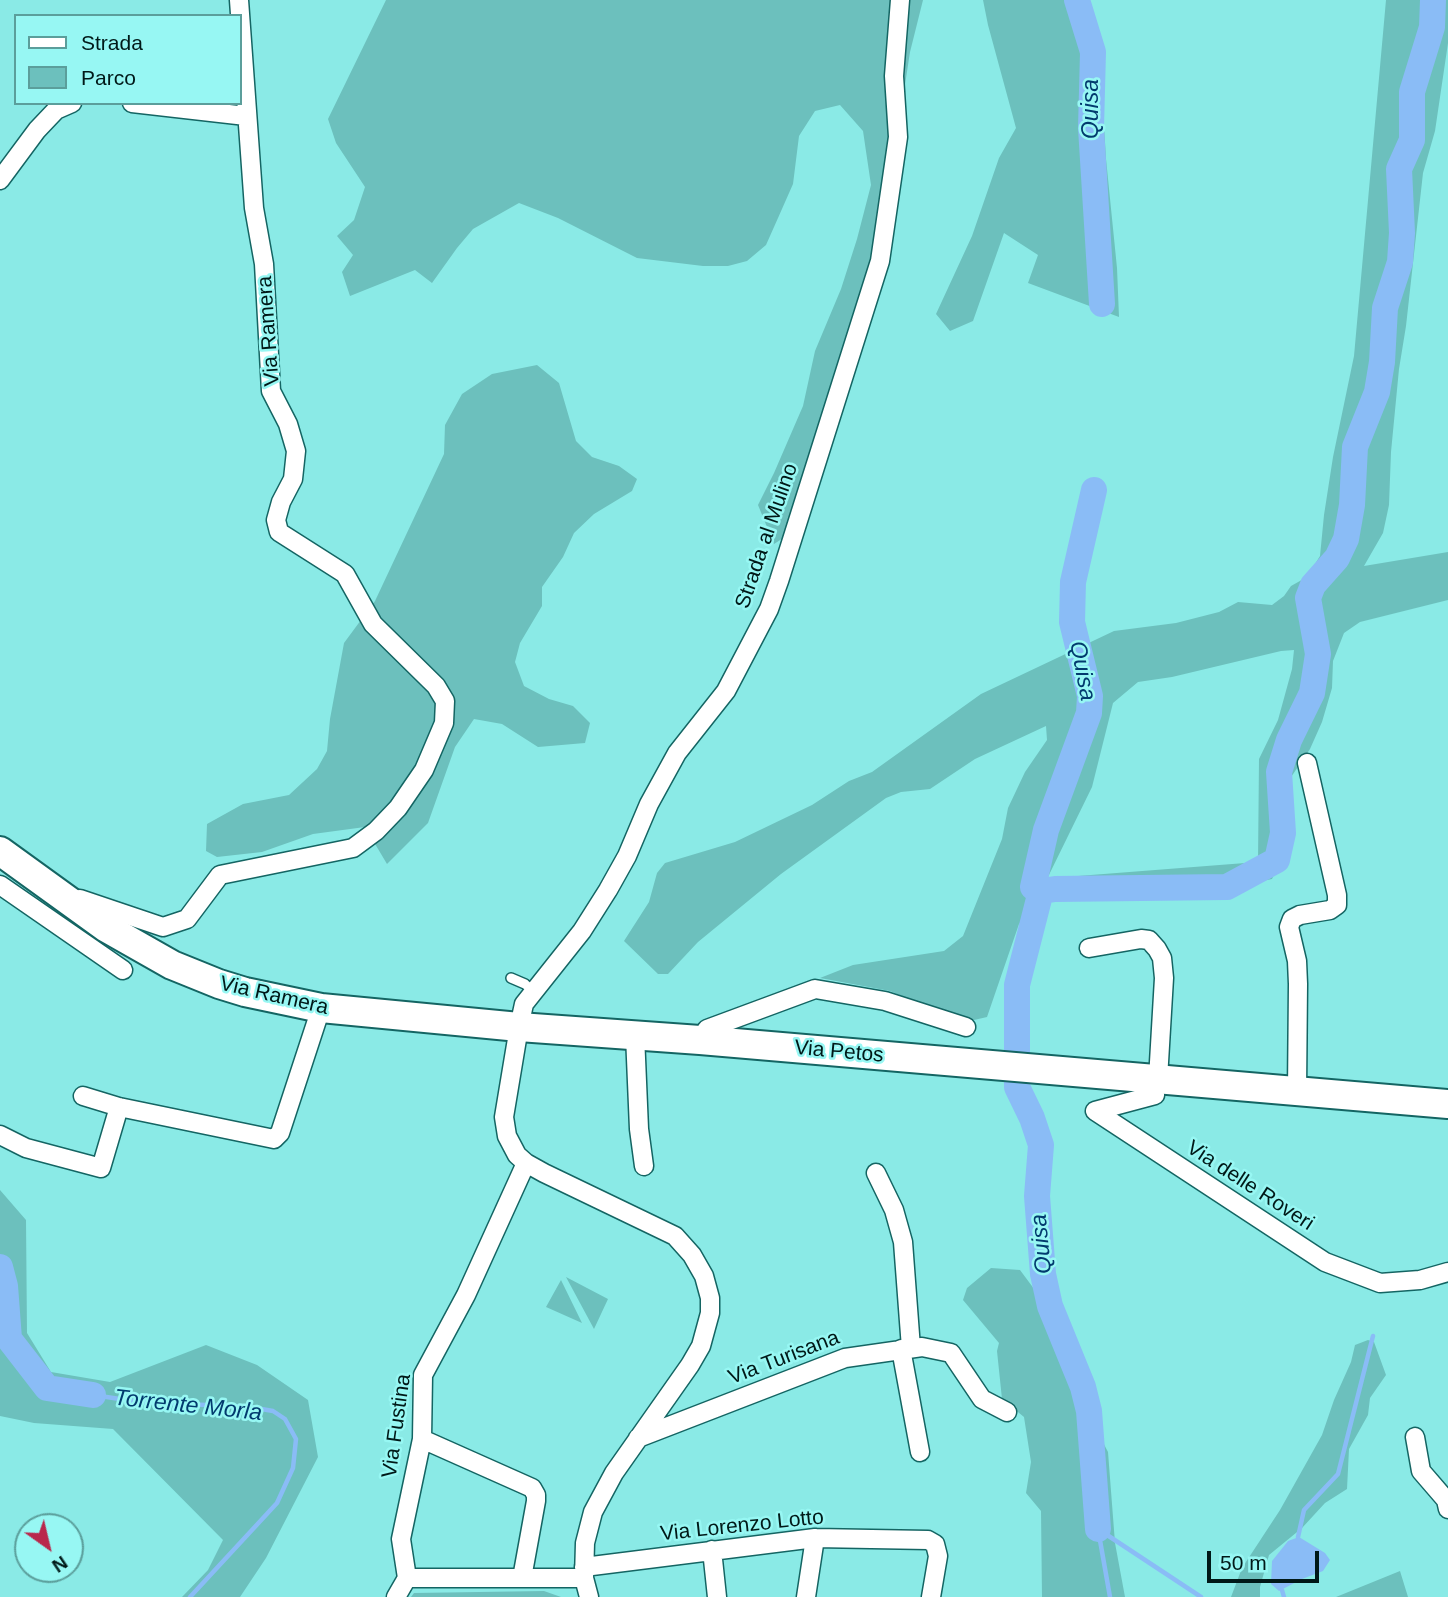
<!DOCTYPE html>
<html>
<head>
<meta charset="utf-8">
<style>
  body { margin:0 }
  #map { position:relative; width:1448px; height:1597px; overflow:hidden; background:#8aeae6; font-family:Arial,sans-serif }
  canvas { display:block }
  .legend { position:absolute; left:14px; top:14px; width:228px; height:91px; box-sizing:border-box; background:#97f7f3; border:2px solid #5b9e9b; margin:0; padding:9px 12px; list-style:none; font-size:21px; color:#001918 }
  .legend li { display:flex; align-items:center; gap:14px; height:35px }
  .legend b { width:35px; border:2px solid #5b9e9b }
  .north { position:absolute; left:14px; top:1513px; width:70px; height:70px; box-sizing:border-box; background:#97f7f3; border:2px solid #5b9e9b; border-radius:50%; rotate:146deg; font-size:19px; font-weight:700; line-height:28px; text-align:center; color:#001918 }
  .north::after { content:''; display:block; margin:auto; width:24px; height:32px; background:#b9284c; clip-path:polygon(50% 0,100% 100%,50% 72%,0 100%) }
  .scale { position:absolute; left:1207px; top:1551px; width:112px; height:32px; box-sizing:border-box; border:4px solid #001918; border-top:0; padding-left:9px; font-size:21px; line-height:24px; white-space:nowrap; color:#001918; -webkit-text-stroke:5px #97f7f3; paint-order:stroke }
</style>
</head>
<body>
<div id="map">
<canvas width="1448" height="1597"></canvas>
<ul class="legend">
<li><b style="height:9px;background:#fff"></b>Strada</li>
<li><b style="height:19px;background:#6cc0bd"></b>Parco</li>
</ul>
<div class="north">N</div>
<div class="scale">50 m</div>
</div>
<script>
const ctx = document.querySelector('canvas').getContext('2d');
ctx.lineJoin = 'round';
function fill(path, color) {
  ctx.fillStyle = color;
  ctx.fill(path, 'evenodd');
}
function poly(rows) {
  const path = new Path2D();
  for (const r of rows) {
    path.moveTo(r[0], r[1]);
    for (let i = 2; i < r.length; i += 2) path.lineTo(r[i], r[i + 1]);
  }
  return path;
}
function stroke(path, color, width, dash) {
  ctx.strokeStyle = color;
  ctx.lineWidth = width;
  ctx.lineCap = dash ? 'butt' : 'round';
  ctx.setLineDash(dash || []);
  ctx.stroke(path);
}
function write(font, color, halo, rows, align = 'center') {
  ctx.font = font + ' Arial,sans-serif';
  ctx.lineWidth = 5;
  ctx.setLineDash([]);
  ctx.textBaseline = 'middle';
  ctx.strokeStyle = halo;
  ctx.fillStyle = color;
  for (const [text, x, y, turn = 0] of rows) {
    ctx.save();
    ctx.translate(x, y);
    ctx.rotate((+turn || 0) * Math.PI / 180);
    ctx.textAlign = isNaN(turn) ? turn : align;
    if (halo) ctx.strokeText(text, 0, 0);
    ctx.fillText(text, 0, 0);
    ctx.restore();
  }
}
fill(poly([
  [386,0,923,0,910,52,870,314,852,381,824,469,794,531,774,544,758,505,774,473,803,406,815,351,841,289,857,239,871,185,863,131,840,105,815,111,799,136,793,184,778,218,766,245,747,261,728,266,703,266,637,258,558,218,519,203,473,229,457,248,432,283,415,270,350,296,342,272,353,255,337,236,354,220,365,187,336,143,328,119],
  [983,0,1083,0,1099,41,1106,159,1117,268,1119,317,1028,283,1038,255,1004,233,973,321,950,331,936,314,972,236,999,158,1016,128,988,25],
  [1386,0,1448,0,1448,43,1435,131,1423,173,1406,326,1399,369,1391,452,1389,505,1383,533,1364,566,1448,552,1448,600,1360,622,1344,633,1333,661,1332,688,1322,722,1310,749,1283,789,1283,854,1272,879,1213,891,1055,892,1046,896,1019,924,987,1017,974,1020,953,1017,890,991,820,978,853,965,944,951,963,936,1002,839,1008,808,1025,772,1047,740,1046,726,975,759,930,789,901,792,886,798,781,874,698,942,668,974,658,974,624,941,649,902,657,873,665,863,735,842,812,805,849,781,872,772,981,694,1114,631,1176,623,1219,612,1238,602,1272,605,1284,596,1291,586,1307,577,1320,556,1324,515,1333,457,1354,356],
  [1294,650,1292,669,1278,720,1259,759,1258,862,1078,876,1045,883,1092,787,1113,703,1138,682,1172,677,1281,651],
  [537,365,559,383,576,441,592,457,619,466,637,479,632,491,594,514,574,533,563,557,542,587,542,606,520,643,515,662,524,686,549,699,573,706,590,723,585,743,538,747,502,724,474,719,455,747,428,823,387,864,365,827,313,834,262,852,217,857,206,851,207,824,243,804,289,795,317,769,327,751,330,719,344,643,375,601,444,454,445,425,462,394,492,374],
  [0,1190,26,1220,27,1333,51,1372,110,1382,206,1345,257,1365,308,1400,318,1457,266,1558,240,1597,182,1597,208,1570,223,1540,113,1429,34,1423,0,1416],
  [991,1268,1020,1270,1052,1313,1065,1370,1108,1452,1115,1543,1125,1597,1042,1597,1041,1511,1026,1493,1031,1462,1024,1417,1002,1399,997,1351,999,1343,963,1300,967,1288],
  [566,1277,608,1299,594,1329],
  [561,1280,582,1323,546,1307],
  [1368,1340,1374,1342,1386,1375,1370,1398,1368,1415,1349,1449,1347,1489,1325,1503,1302,1528,1269,1555,1260,1587,1260,1597,1231,1597,1242,1568,1280,1510,1322,1435,1334,1400,1351,1362,1355,1345],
  [1400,1571,1408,1597,1336,1597],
  [544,1591,561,1597,411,1597,414,1593]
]), '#6cc0bd');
fill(poly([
  [1299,1537,1325,1553,1330,1560,1323,1571,1302,1579,1279,1591,1271,1584,1272,1561,1288,1541]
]), '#8abcf6');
stroke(poly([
  [93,1395,140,1402,250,1407,273,1411,285,1419,296,1439,293,1468,277,1503,190,1597],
  [1098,1529,1201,1597],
  [1098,1529,1110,1597],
  [1298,1537,1304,1510,1338,1474,1373,1336],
  [1282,1590,1284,1597]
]), '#8abcf6', 4.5);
stroke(poly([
  [1077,0,1093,52,1091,128,1102,304],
  [1033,887,1046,830,1089,713,1090,696,1072,622,1073,582,1094,490],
  [1041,891,1017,985,1017,1087,1032,1118,1041,1145,1037,1196,1043,1274,1050,1306,1083,1387,1089,1411,1098,1529],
  [1042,891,1055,889,1227,887,1277,860,1283,833,1279,772,1289,740,1312,693,1318,654,1308,598,1313,585,1337,558,1346,539,1352,505,1355,447,1377,392,1382,362,1385,308,1400,262,1402,233,1399,169,1412,140,1412,92,1432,27,1433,0],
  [0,1267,5,1286,9,1339,47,1388,93,1395]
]), '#8abcf6', 26);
const lane = poly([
  [511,978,525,984,534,992]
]);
const street = poly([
  [132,103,246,116],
  [0,180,37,130,56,110,72,103],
  [0,885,123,970],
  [80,899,163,927,187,919,220,875,353,848,376,831,398,808,424,770,444,723,445,701,436,686,373,624,345,574,279,532,276,520,281,502,293,479,296,451,288,424,271,391,264,264,254,208,239,0],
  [1089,948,1141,939,1149,940,1157,949,1162,958,1164,978,1158,1079],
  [635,1035,639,1129,644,1166],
  [700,1040,707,1029,815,989,885,1001,966,1027],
  [1297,1091,1298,984,1297,961,1289,927,1292,919,1300,915,1330,910,1337,905,1337,895,1307,763],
  [83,1096,119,1107,274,1139,280,1133,321,1008],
  [1095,1111,1325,1262,1380,1283,1420,1280,1448,1272],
  [1095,1111,1155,1095],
  [0,1135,26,1148,101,1168,119,1107],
  [876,1173,894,1210,903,1242,911,1348],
  [901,1349,920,1452],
  [1415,1437,1421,1471,1446,1500,1448,1509],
  [638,1438,845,1358,922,1347,951,1353,982,1399,1007,1412],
  [422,1439,532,1488,536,1495,536,1501,522,1578],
  [712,1550,717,1597],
  [584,1567,815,1538,928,1540,935,1544,938,1556,931,1597],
  [407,1578,401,1539,422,1439,423,1375,466,1295,526,1163],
  [407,1578,584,1578],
  [396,1597,407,1578],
  [589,1597,584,1578,585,1543,593,1512,614,1473,690,1365,701,1346,710,1313,710,1298,704,1276,692,1255,675,1236,544,1173,526,1163,517,1155,507,1136,504,1117,519,1027,524,1004,582,931,608,890,627,856,649,804,677,753,726,691,769,609,779,581,880,261,898,137,894,76,900,0],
  [806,1597,815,1538]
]);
const primary = poly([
  [0,851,105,927,172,965,219,984,245,992,321,1008,519,1027,700,1040,1448,1104]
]);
stroke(lane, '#146563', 12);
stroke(street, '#146563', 21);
stroke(primary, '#146563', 32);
stroke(lane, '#fff', 9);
stroke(street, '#fff', 18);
stroke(primary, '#fff', 28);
write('21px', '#001918', '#97f7f3', [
  ["Via Ramera",269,331,-94],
  ["Strada al Mulino",767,536,-71],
  ["Via Ramera",274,996,13],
  ["Via Petos",839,1052,5],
  ["Via delle Roveri",1250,1186,33],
  ["Via Turisana",784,1358,-21],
  ["Via Fustina",397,1426,-82],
  ["Via Lorenzo Lotto",742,1526,-6]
]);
write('italic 23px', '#023a6e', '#97f7f3', [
  ["Quisa",1092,109,-90],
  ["Quisa",1082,671,79],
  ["Quisa",1042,1244,-95],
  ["Torrente Morla",188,1406,6]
]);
</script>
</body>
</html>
